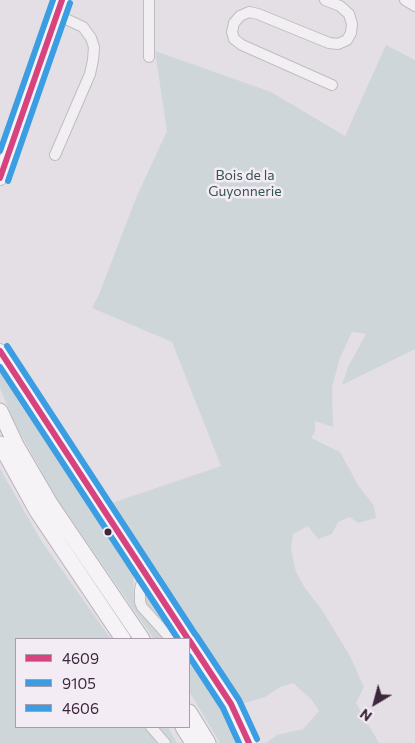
<!DOCTYPE html>
<html>
<head>
<meta charset="utf-8">
<style>
  body { margin:0 }
  #map { position:relative; width:415px; height:743px; overflow:hidden; background:#e4dfe5; font-family:Commissioner,sans-serif }
  canvas { display:block }
  .legend { position:absolute; left:15px; top:638px; width:175px; height:90px; box-sizing:border-box; background:#f4ecf4; border:1px solid #aa9dab; margin:0; padding:6px 9px; list-style:none; font-size:15px; color:#3c273d }
  .legend li { display:flex; align-items:center; gap:10px; height:25px }
  .legend b { width:25px; border:1px solid #aa9dab }
  .north { position:absolute; left:350px; top:678px; width:50px; height:50px; -webkit-text-stroke:4px #f4ecf4; paint-order:stroke; rotate:217deg; font-size:14px; font-weight:700; line-height:20px; text-align:center; color:#3c273d }
  .north::after { content:''; display:block; margin:auto; width:18px; height:22px; background:#3c273d; clip-path:polygon(50% 0,100% 100%,50% 72%,0 100%) }
</style>
</head>
<body>
<div id="map">
<canvas width="415" height="743"></canvas>
<ul class="legend">
<li><b style="height:6px;background:#d7437e"></b>4609</li>
<li><b style="height:6px;background:#3b9de2"></b>9105</li>
<li><b style="height:6px;background:#3b9de2"></b>4606</li>
</ul>
<div class="north">N</div>
</div>
<script>
const ctx = document.querySelector('canvas').getContext('2d');
ctx.lineJoin = 'round';
function fill(path, color) {
  ctx.fillStyle = color;
  ctx.fill(path, 'evenodd');
}
function poly(rows) {
  const path = new Path2D();
  for (const r of rows) {
    path.moveTo(r[0], r[1]);
    for (let i = 2; i < r.length; i += 2) path.lineTo(r[i], r[i + 1]);
  }
  return path;
}
function stroke(path, color, width, dash) {
  ctx.strokeStyle = color;
  ctx.lineWidth = width;
  ctx.lineCap = dash ? 'butt' : 'round';
  ctx.setLineDash(dash || []);
  ctx.stroke(path);
}
function write(font, color, halo, rows, align = 'center') {
  ctx.font = font + ' Commissioner,sans-serif';
  ctx.lineWidth = 5;
  ctx.setLineDash([]);
  ctx.textBaseline = 'middle';
  ctx.strokeStyle = halo;
  ctx.fillStyle = color;
  for (const [text, x, y, turn = 0] of rows) {
    ctx.save();
    ctx.translate(x, y);
    ctx.rotate((+turn || 0) * Math.PI / 180);
    ctx.textAlign = isNaN(turn) ? turn : align;
    if (halo) ctx.strokeText(text, 0, 0);
    ctx.fillText(text, 0, 0);
    ctx.restore();
  }
}
fill(poly([
  [386,45,415,60,415,349,342,385,348,367,366,334,352,332,340,358,332,387,333,427,315,421,315,432,311,438,340,452,358,485,374,506,376,518,358,523,350,517,338,522,332,534,318,539,308,526,293,534,291,549,296,572,305,588,322,610,350,656,364,687,356,703,379,743,266,743,277,735,303,729,319,711,311,699,293,683,280,687,265,697,237,705,106,505,221,466,172,342,92,308,100,292,136,198,167,131,155,51,271,92,345,136],
  [0,364,130,565,133,572,134,604,165,639,154,639,59,502,16,426,0,388],
  [0,469,42,542,111,639,16,639,16,727,168,727,177,743,0,743],
  [147,593,150,594,181,639,175,639,146,604,144,597],
  [189,650,210,682,243,743,220,743,189,691]
]), '#cfd6d9');
const minor = poly([
  [325,0,340,6,349,14,352,24,351,33,347,40,338,44,329,43,258,14,249,12,240,16,234,23,232,32,234,39,242,45,332,85],
  [405,0,415,6],
  [149,57,149,0],
  [55,155,90,74,93,60,94,47,91,38,83,27,57,15],
  [148,577,141,585,140,590,140,602,142,607,171,639],
  [151,727,165,743]
]);
const major = poly([
  [0,178,62,0],
  [0,351,188,639],
  [189,640,231,704,249,743]
]);
const highway = poly([
  [0,411,16,445,51,505,142,639],
  [0,444,37,511,123,639],
  [189,712,208,743],
  [183,727,193,743]
]);
stroke(minor, '#c1bcc1', 12);
stroke(major, '#c1bcc2', 16);
stroke(highway, '#b8b2b9', 17);
stroke(minor, '#f1eff1', 10);
stroke(major, '#f5f3f5', 14);
stroke(highway, '#f5f3f5', 15);
stroke(poly([
  [0,178,62,0],
  [0,351,188,639],
  [189,640,231,704,249,743]
]), '#d7437e', 6);
stroke(poly([
  [8,181,70,3],
  [0,367,178,639],
  [189,656,223,708,239,743]
]), '#3b9de2', 6);
stroke(poly([
  [0,151,53,0],
  [7,346,195,634],
  [196,635,239,700,257,739]
]), '#3b9de2', 6);
for (const [x, y, r, color] of [
  [108,532,4.5,"#3c273d"]
]) {
  const dot = new Path2D();
  dot.arc(x, y, r, 0, 2 * Math.PI);
  ctx.fillStyle = color;
  ctx.fill(dot);
  stroke(dot, '#f4ecf4', 2);
}
write('14px', '#345458', '#f4ecf4', [
  ["Bois de la",245,175],
  ["Guyonnerie",245,191]
]);
</script>
</body>
</html>
